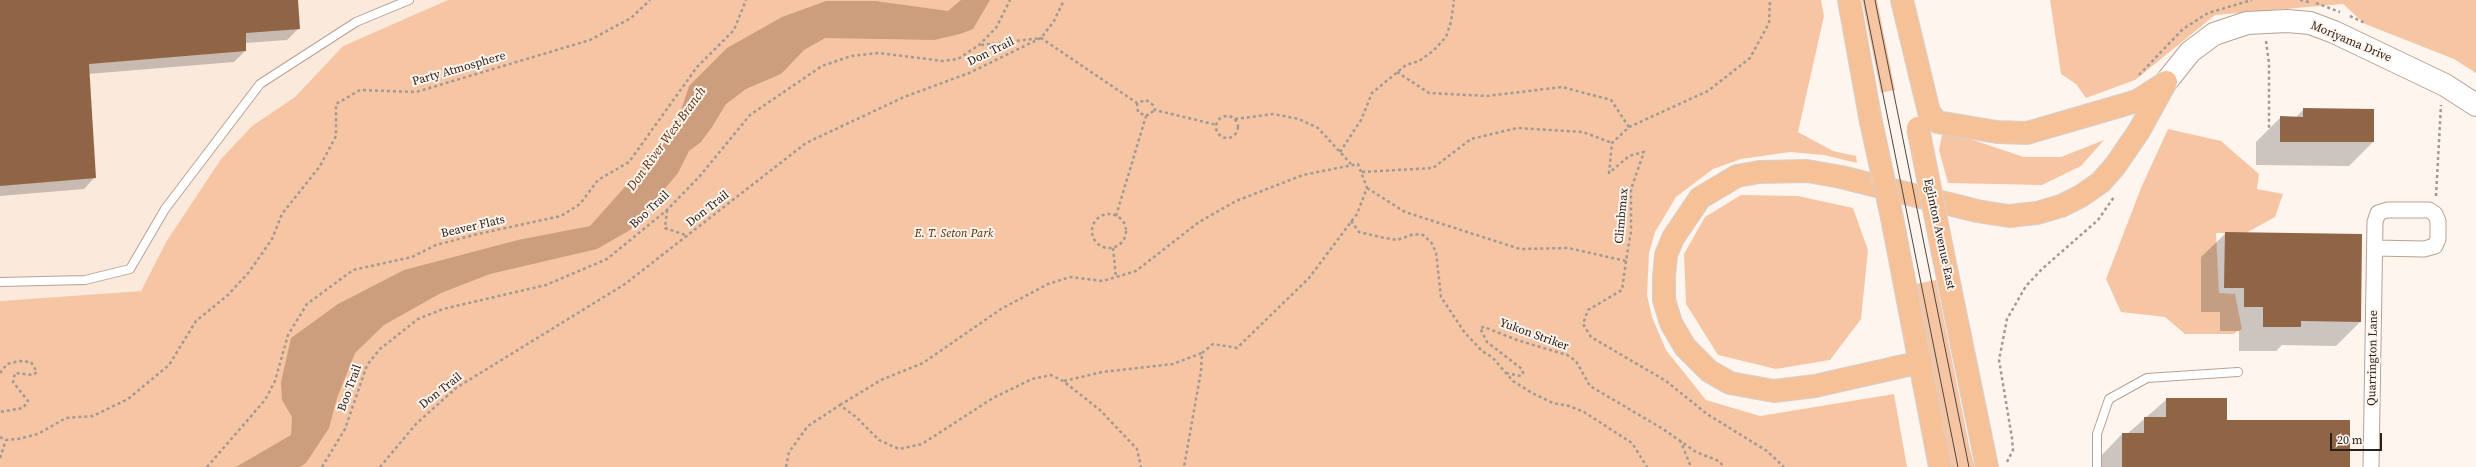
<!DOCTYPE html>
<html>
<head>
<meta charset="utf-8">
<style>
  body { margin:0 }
  #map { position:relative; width:2476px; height:467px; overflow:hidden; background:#fff5ef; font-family:"Source Serif 4",serif }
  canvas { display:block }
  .scale { position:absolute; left:2330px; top:433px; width:52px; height:18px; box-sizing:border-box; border:2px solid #29201a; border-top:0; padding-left:5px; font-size:12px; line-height:14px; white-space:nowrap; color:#29201a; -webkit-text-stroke:3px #fff5ef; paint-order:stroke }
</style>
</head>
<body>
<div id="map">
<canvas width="2476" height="467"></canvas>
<div class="scale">20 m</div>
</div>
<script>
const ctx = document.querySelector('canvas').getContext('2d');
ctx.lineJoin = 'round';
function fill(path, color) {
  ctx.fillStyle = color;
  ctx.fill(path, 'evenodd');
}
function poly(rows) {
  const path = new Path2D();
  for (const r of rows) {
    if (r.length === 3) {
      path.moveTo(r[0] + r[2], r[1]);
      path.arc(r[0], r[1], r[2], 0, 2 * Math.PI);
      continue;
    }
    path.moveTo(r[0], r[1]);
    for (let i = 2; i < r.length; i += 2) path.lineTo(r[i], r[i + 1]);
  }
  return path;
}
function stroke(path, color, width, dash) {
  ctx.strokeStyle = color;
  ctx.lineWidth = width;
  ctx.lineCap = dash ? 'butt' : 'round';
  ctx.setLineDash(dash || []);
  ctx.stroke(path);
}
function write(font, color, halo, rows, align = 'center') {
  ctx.font = font + ' "Source Serif 4",serif';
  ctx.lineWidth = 4;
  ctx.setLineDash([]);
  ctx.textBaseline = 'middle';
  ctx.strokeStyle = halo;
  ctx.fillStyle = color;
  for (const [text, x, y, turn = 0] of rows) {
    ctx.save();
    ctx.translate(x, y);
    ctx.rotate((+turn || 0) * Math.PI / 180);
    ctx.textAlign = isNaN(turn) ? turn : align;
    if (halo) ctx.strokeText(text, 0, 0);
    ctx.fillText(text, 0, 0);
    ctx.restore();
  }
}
fill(poly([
  [0,0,448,0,343,46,295,97,252,126,221,159,166,242,141,291,0,301]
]), '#fbe9dc');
fill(poly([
  [448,0,1821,0,1824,16,1798,132,1833,151,1856,156,1857,163,1824,155,1790,152,1741,159,1713,169,1676,197,1655,232,1649,253,1647,295,1652,317,1666,350,1706,400,1760,416,1894,394,1907,467,0,467,0,301,141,291,166,242,221,159,252,126,295,97,343,46],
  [1862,0,1877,0,1895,90,1881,93],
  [2050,0,2476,0,2476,73,2454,59,2365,24,2343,4,2215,15,2135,80,2086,98,2076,84,2061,74],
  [2168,129,2221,141,2259,174,2257,189,2283,194,2275,217,2246,233,2216,233,2219,293,2235,294,2242,329,2233,334,2185,334,2165,317,2121,312,2106,279,2141,188],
  [1943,130,2024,157,2061,157,2104,140,2081,166,2042,185,1948,183,1939,150],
  [1741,195,1798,196,1853,208,1868,250,1861,319,1830,360,1776,369,1718,355,1686,304,1684,254,1705,217],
  [1936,280,1970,450,1975,467,1951,467,1916,284]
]), '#f6c6a4');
fill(poly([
  [961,0,990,0,973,29,960,34,934,40,825,38,804,50,781,74,746,89,726,104,712,127,701,142,689,151,678,173,630,230,597,249,490,274,441,293,384,325,355,353,337,398,329,428,306,463,300,467,236,467,291,435,292,417,282,400,281,382,291,338,338,304,404,270,518,240,590,226,674,132,689,86,727,48,782,17,826,1,875,1,948,11]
]), '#cc9e7d');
fill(poly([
  [0,0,297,0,299,28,287,40,245,43,245,51,234,62,88,74,95,177,84,189,0,196],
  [2304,109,2373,142,2349,166,2256,165,2256,142,2281,117,2295,118],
  [2226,233,2360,322,2336,346,2282,345,2276,351,2239,351,2239,331,2220,331,2220,312,2201,312,2201,257],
  [2167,399,2226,421,2349,467,2098,467,2098,459,2122,434,2127,434]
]), '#0003');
fill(poly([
  [0,0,298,0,300,29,246,33,246,51,89,64,96,178,0,186],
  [2303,108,2374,109,2374,142,2280,142,2280,116,2303,117],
  [2225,232,2362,234,2361,322,2301,321,2301,327,2263,327,2263,307,2244,307,2244,288,2224,288],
  [2166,398,2227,398,2227,420,2350,420,2350,467,2122,467,2122,433,2144,433,2144,417,2166,417]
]), '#906546');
const lane = poly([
  [0,282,85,280,130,269,165,209,260,84,356,22,409,0],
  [2097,467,2097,434,2109,399,2147,378,2238,372]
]);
const street = poly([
  [2371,467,2375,222,2378,213,2387,210,2429,210,2435,214,2438,221,2438,239,2435,246,2424,249,2375,248]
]);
const secondary = poly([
  [2166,82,2190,52,2214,34,2247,23,2287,21,2310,23,2334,32,2445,85,2476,105]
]);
const primary = poly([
  [1849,0,1871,122],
  [1902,0,1929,112,1937,122,1997,132,2027,133,2137,101,2165,83],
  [1892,218,1940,467],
  [1942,249,1987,467],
  [1921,362,1815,386,1774,391,1730,383,1709,371,1685,347,1671,323,1664,300,1664,277,1666,255,1673,238,1700,198,1737,176,1759,172,1807,171,1841,177,1977,211,2009,216,2037,213,2061,206,2081,196,2101,182,2115,166,2139,131,2166,82]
]);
stroke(lane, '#b8a292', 10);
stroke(street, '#b8a292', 17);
stroke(secondary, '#b8a292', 24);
stroke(primary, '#d4d2d1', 24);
stroke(poly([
  [2300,0,2309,2],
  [2316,3,2340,12],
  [2350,16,2365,23],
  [2266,41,2269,63,2269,130],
  [981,45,1041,38,1137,103,1146,100,1153,105,1155,110,1217,125],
  [1397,72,1429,93,1487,96,1562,87,1611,100,1629,127],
  [2139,75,2183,29,2208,13,2252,0],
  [1137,103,1138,112,1146,116,1155,110],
  [1227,127,11],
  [1235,119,1273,114,1299,119,1318,128,1351,164],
  [1340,152,1361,120,1372,93,1406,65,1419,61,1433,51,1446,37,1451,22,1454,0],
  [1362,172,1433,168,1471,139,1517,128,1583,132,1612,143],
  [1367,188,1405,212,1520,249,1568,248,1626,261,1631,231,1631,189,1644,152,1629,156,1609,173,1612,143,1629,127,1708,91,1750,58,1769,23,1770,0],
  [2436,196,2441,105],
  [667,210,665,228,688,236],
  [1109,231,17],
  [1116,216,1146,116],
  [1351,221,1359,232,1380,237,1397,240,1414,234,1423,235,1431,242,1436,252,1441,297,1465,333,1482,351,1492,357,1513,381,1532,393,1553,403,1569,406,1584,412,1632,443,1647,467],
  [1113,248,1116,277],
  [1626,261,1622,290,1588,310,1583,324,1591,337,1666,381,1707,414,1767,451,1784,467],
  [0,373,7,364,20,361,31,362,37,372,33,375,15,373,13,382,28,401,23,408,0,412],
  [1506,373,1521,376,1523,373,1522,369,1487,342,1480,328,1484,327,1517,340,1567,355,1576,361,1590,386,1663,429,1696,452,1719,461,1724,467],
  [1064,381,1102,372,1173,364,1202,353],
  [840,405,881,380,923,363,1001,309,1048,284,1070,277,1103,281,1136,271,1199,222,1236,201,1303,175,1358,164,1367,188,1357,214,1309,278,1237,348,1213,344,1202,353,1201,371,1184,467],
  [0,437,6,440,18,439,38,434,66,418,93,416,128,399,169,365,196,321,228,295,249,272,272,239,282,214,320,166,336,136,336,104,360,90,416,92,590,40,631,18,650,0],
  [1680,440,1691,467],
  [0,458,6,440],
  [2007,462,2013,450,2012,438,1999,360,2007,319,2026,286,2042,269,2098,220,2114,197],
  [207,467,265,400,275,381,288,335,307,304,353,270,412,257,436,245,478,234,561,216,580,204,598,180,629,162,697,67,734,30,746,0],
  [322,467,345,429,367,365,380,349,418,319,443,309,546,285,607,259,667,210,699,177,750,115,822,66,851,56,879,53,943,61,958,59,979,45,996,28,1010,0],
  [380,467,416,424,456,388,625,284,806,143,904,97,969,73,1041,38,1054,21,1064,0],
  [786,467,789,452,808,426,840,405,856,417,879,440,899,449,922,444,993,398,1032,379,1051,375,1063,381,1100,410,1137,449,1141,467]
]), '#a29993', 2.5, [3, 3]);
stroke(lane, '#fff', 8);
stroke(street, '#fff', 15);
stroke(secondary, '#fff', 22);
stroke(primary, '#f7c197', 22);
stroke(poly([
  [1864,0,1958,467],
  [1875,0,1969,467]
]), '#504640', 1);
const primaryBridge = poly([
  [1871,122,1892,218],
  [1918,128,1942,249]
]);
stroke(primaryBridge, '#d4d2d1', 24, []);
stroke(primaryBridge, '#f7c197', 22);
write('12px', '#29201a', '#fff5ef', [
  ["Moriyama Drive",2351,42,23],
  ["Don Trail",991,52,-26],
  ["Party Atmosphere",459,69,-16],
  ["Don Trail",708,209,-38],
  ["Boo Trail",650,210,-43],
  ["Climbmax",1622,216,-85],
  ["Beaver Flats",473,227,-13],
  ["Eglinton Avenue East",1939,234,78],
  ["Yukon Striker",1534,335,20],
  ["Quarrington Lane",2373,358,-89],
  ["Boo Trail",350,388,-70],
  ["Don Trail",441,391,-38]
]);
write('italic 12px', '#562a01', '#fff5ef', [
  ["E. T. Seton Park",954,234]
]);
write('italic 13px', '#5b2f07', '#fff5ef', [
  ["Don River West Branch",667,139,-54]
]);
</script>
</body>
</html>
